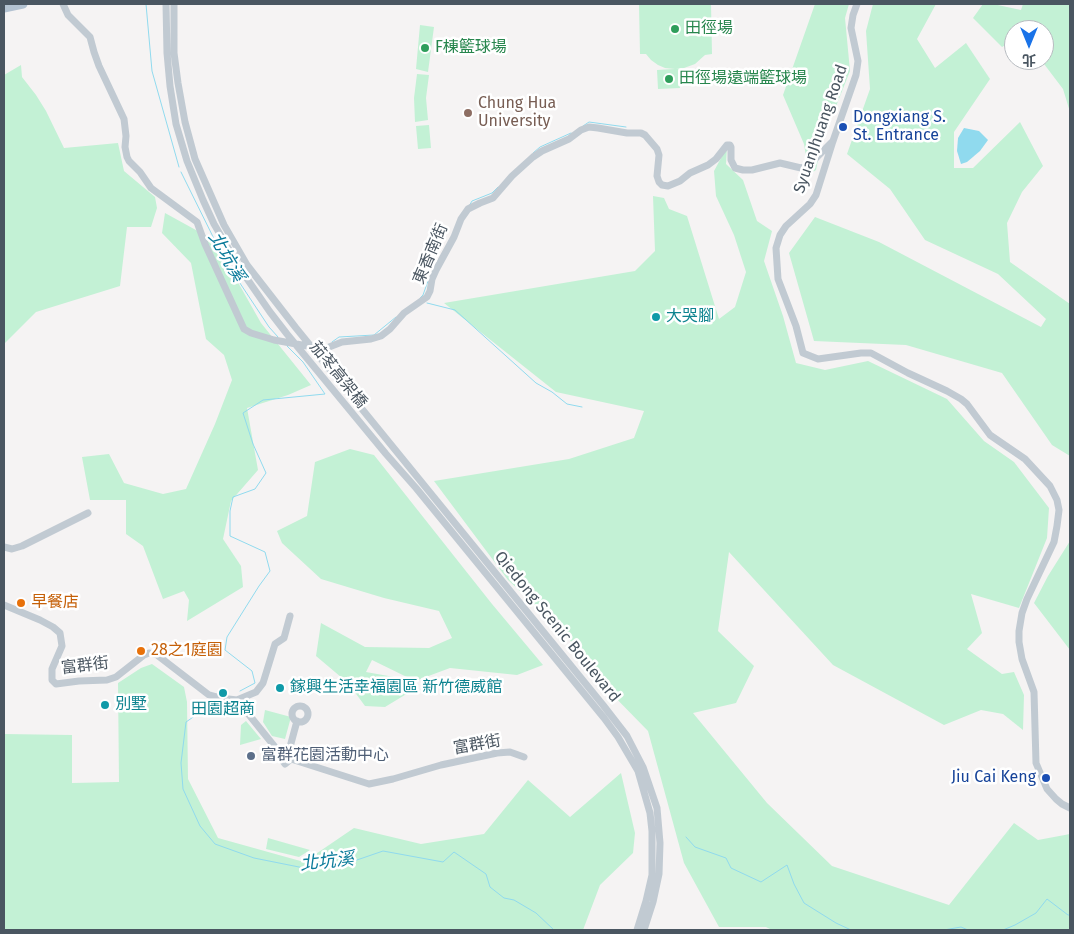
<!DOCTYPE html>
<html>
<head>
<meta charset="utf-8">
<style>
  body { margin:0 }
  #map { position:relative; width:1074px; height:934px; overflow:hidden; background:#f5f3f3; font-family:"Fira Sans","Noto Sans TC",sans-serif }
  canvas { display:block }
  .frame { position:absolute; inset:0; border:5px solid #4a5661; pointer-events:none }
  .north { position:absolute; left:1004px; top:20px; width:50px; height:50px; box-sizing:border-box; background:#fff; border:1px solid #b7bbc0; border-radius:50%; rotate:180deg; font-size:14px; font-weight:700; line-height:20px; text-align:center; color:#4a5661 }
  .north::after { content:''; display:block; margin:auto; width:18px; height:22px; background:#1a73e8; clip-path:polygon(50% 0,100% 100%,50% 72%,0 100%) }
</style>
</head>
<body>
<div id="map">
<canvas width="1074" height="934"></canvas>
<div class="frame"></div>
<div class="north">北</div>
</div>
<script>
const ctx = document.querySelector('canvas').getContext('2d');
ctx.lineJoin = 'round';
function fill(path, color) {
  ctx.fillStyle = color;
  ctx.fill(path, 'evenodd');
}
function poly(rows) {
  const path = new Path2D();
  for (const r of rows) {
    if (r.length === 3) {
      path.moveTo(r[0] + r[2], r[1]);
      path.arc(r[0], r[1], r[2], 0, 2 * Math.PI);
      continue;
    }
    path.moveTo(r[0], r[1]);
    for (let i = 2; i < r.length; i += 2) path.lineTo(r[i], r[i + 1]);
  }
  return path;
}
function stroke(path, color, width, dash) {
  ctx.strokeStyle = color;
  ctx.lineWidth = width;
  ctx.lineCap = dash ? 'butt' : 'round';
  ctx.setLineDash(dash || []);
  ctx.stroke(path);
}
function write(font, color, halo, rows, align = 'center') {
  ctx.font = font + ' "Fira Sans","Noto Sans TC",sans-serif';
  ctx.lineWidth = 5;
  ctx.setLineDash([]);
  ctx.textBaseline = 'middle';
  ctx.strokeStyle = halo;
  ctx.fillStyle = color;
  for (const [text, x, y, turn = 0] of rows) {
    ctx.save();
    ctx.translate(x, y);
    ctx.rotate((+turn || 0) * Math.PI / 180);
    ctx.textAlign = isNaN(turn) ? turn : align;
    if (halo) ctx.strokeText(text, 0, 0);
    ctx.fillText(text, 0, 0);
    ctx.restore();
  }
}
fill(poly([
  [639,4,711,4,712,54,705,55,695,64,684,68,676,69,679,69,680,88,658,89,657,70,675,69,665,68,658,65,651,60,646,54,640,54],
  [815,4,849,4,845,18,850,71,821,144,816,170,808,175,806,156,804,144,783,95],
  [873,4,936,4,917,39,935,68,966,43,990,79,954,132,954,168,973,168,1020,122,1043,166,1022,192,1007,223,1010,262,1070,304,1070,456,1052,445,1002,373,906,345,814,341,789,253,815,217,879,242,1041,327,1046,319,998,274,925,240,890,189,847,154,870,89,866,31],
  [983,4,993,4,1021,10,1023,4,1070,4,1070,112,1063,89,1041,60,1044,60,1044,30,1014,30,1014,40,1002,47,973,18],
  [420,25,434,27,428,72,416,69],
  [21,65,22,77,36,95,46,111,64,148,118,143,124,171,155,197,157,208,151,227,127,227,120,286,36,312,4,344,4,75],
  [417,74,429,75,426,98,428,120,415,122,414,98],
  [429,125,431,148,418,149,416,126],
  [727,147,726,164,743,180,757,221,772,231,764,261,783,316,796,363,825,370,868,361,947,399,984,441,1014,462,1049,508,1047,538,1019,608,971,594,982,633,967,649,1002,674,1014,672,1024,695,1023,730,1003,714,981,710,944,725,833,665,729,552,718,631,754,666,736,703,693,713,767,803,832,866,949,905,1014,823,1038,840,1070,834,1070,930,772,930,766,927,719,927,684,863,648,731,605,687,564,632,508,580,434,481,569,459,634,438,644,411,556,392,444,303,635,271,655,251,653,196,664,198,669,209,687,216,719,319,735,307,746,272,734,235,716,196,714,171],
  [165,213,214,240,261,323,311,385,288,395,247,408,258,470,231,501,223,539,241,566,243,587,187,621,189,600,184,591,163,599,143,546,126,534,126,500,90,500,82,457,109,454,124,483,163,494,186,489,215,424,232,380,224,355,206,339,191,263,162,233],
  [350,449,374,455,492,604,543,665,517,675,450,668,415,681,372,660,366,672,394,677,413,690,385,707,365,706,348,683,316,656,321,623,365,647,429,648,452,638,439,611,384,598,321,579,282,543,277,531,307,516,315,462],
  [1070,541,1070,650,1034,603,1048,576],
  [152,664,184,687,187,702,188,779,218,838,304,862,354,828,421,844,484,834,528,780,570,817,621,773,635,833,633,853,600,885,583,930,4,930,4,734,72,735,72,783,119,782,118,683,141,668],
  [265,710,291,717,285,739,272,736,263,722],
  [246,721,261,739,240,745,241,725],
  [268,838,310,850,299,857,266,849]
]), '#c3f1d5');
fill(poly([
  [964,128,979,131,988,140,980,151,967,162,961,164,957,151,958,138]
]), '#90daee');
stroke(poly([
  [146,4,152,71,179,167],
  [583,126,589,122,626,127],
  [533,153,540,147,571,133],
  [181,172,224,259,269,327,278,337],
  [469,206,472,201,492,193,498,187],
  [420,298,423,295,428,281],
  [427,303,455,310,536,383,552,392,567,404,582,407],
  [332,342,339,337,374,335,396,317],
  [240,691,255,683,252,671,225,650,227,637,259,586,270,571,265,552,230,536,230,511,233,497,255,489,266,473,253,444,243,413,263,400,325,394,303,362,287,346],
  [227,701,202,711,186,722,181,763,183,789,200,826,215,844,254,858,304,868,354,861,383,851,443,862,454,852,486,874,490,887,504,898,514,900,536,913,554,930],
  [686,837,695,847,726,858,731,868,761,882,787,865,794,884,804,903,836,923,851,930],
  [944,930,961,927,968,930],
  [1003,930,1015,925,1036,913,1047,899,1068,915,1070,915]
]), '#90daee', 1);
stroke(poly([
  [63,4,68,15,90,37,94,52,99,66,124,119,126,136,125,147,127,157,129,161,140,172,151,188,197,222,205,244,244,329,251,333,274,340,324,349,342,342,371,339,381,336,390,329,404,313,427,297,430,291,432,279,436,270,454,237,461,219,468,209,480,203,493,198,512,176,533,157,542,151,569,139,581,130,589,127,598,128,627,133,641,133,645,135,657,149,659,155,657,176,659,182,662,185,668,186,680,181,690,173,708,165,716,159,727,145,730,145,731,147,731,160,735,168,743,170,752,170,780,163,801,168,805,167,808,166,833,141],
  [166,4,167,53,170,86,176,124,187,161,203,200,214,224,241,270,270,312,287,334,386,454,416,488,604,718,618,737,638,771,650,813,652,831,652,875,646,901,637,930],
  [174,4,174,53,178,83,185,122,195,159,224,225,247,265,296,328,603,705,627,736,643,767,657,808,660,843,659,874,653,902,644,930],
  [857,4,853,15,851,28,858,61,856,75,833,141,816,195,810,204,786,226,780,235,776,248,778,279,796,326,803,353,818,359,861,353,871,353,908,373,947,391,961,399,967,404,990,435,1025,459,1050,486,1057,500,1059,510,1057,526,1054,542,1027,599,1022,613,1019,631,1019,642,1022,659,1034,692,1036,763,1047,789,1056,799,1062,804,1070,808],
  [4,547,12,549,22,546,88,513],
  [4,605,40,620,53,627,60,633,62,646,52,669,52,680,56,684,79,681,107,680,116,677,144,655,149,653,154,654,157,655,209,695,220,698,237,700,275,747,279,751,286,751,291,759],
  [237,700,256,692,263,683,275,644,284,638,290,616],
  [300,714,8],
  [279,751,280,757,285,764,291,759,369,784,393,779,441,765,497,753,510,752,524,757],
  [286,751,290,747,297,721]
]), '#c1cad2', 7);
stroke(poly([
  [4,8,23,4]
]), '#b3c2d1', 9);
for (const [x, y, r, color] of [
  [675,29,5,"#2e9e5b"],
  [425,48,5,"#2e9e5b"],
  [669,79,5,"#2e9e5b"],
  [468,113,5,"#8d6e63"],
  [843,127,5,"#1a4fb4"],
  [656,317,5,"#0f9aa8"],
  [21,603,5,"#e8710a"],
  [141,651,5,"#e8710a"],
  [280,688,5,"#0f9aa8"],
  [223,693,5,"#0f9aa8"],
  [105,705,5,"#0f9aa8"],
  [251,756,5,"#5c6f8a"],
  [1046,778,5,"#1a4fb4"]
]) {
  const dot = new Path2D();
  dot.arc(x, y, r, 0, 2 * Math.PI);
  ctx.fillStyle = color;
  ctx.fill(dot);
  stroke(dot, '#fff', 2);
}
write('16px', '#27864d', '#fff', [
  ["田徑場",685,29],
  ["F棟籃球場",435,48],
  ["田徑場遠端籃球場",679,79]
], 'left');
write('16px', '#785e54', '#fff', [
  ["Chung Hua",478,104],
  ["University",478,122]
], 'left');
write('16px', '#164399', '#fff', [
  ["Dongxiang S.",853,118],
  ["St. Entrance",853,136],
  ["Jiu Cai Keng",1036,778,"right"]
], 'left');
write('16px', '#4a5661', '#fff', [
  ["SyuanJhuang Road",821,129,-71],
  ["東香南街",431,254,-67],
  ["茄苳高架橋",338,375,51],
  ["Qiedong Scenic Boulevard",557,627,51],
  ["富群街",85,666,-7],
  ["富群街",477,745,-10]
]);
write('16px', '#0d838f', '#fff', [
  ["大哭腳",666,317],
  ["鎵興生活幸福園區 新竹德威館",290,688],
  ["別墅",115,705],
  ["田園超商",223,710,"center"]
], 'left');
write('16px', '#c56008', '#fff', [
  ["早餐店",31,603],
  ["28之1庭園",151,651]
], 'left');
write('16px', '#4e5e75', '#fff', [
  ["富群花園活動中心",261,756]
], 'left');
write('italic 18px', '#0c7c9b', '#fff', [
  ["北坑溪",226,257,60],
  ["北坑溪",327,862,-6]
]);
</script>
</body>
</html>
